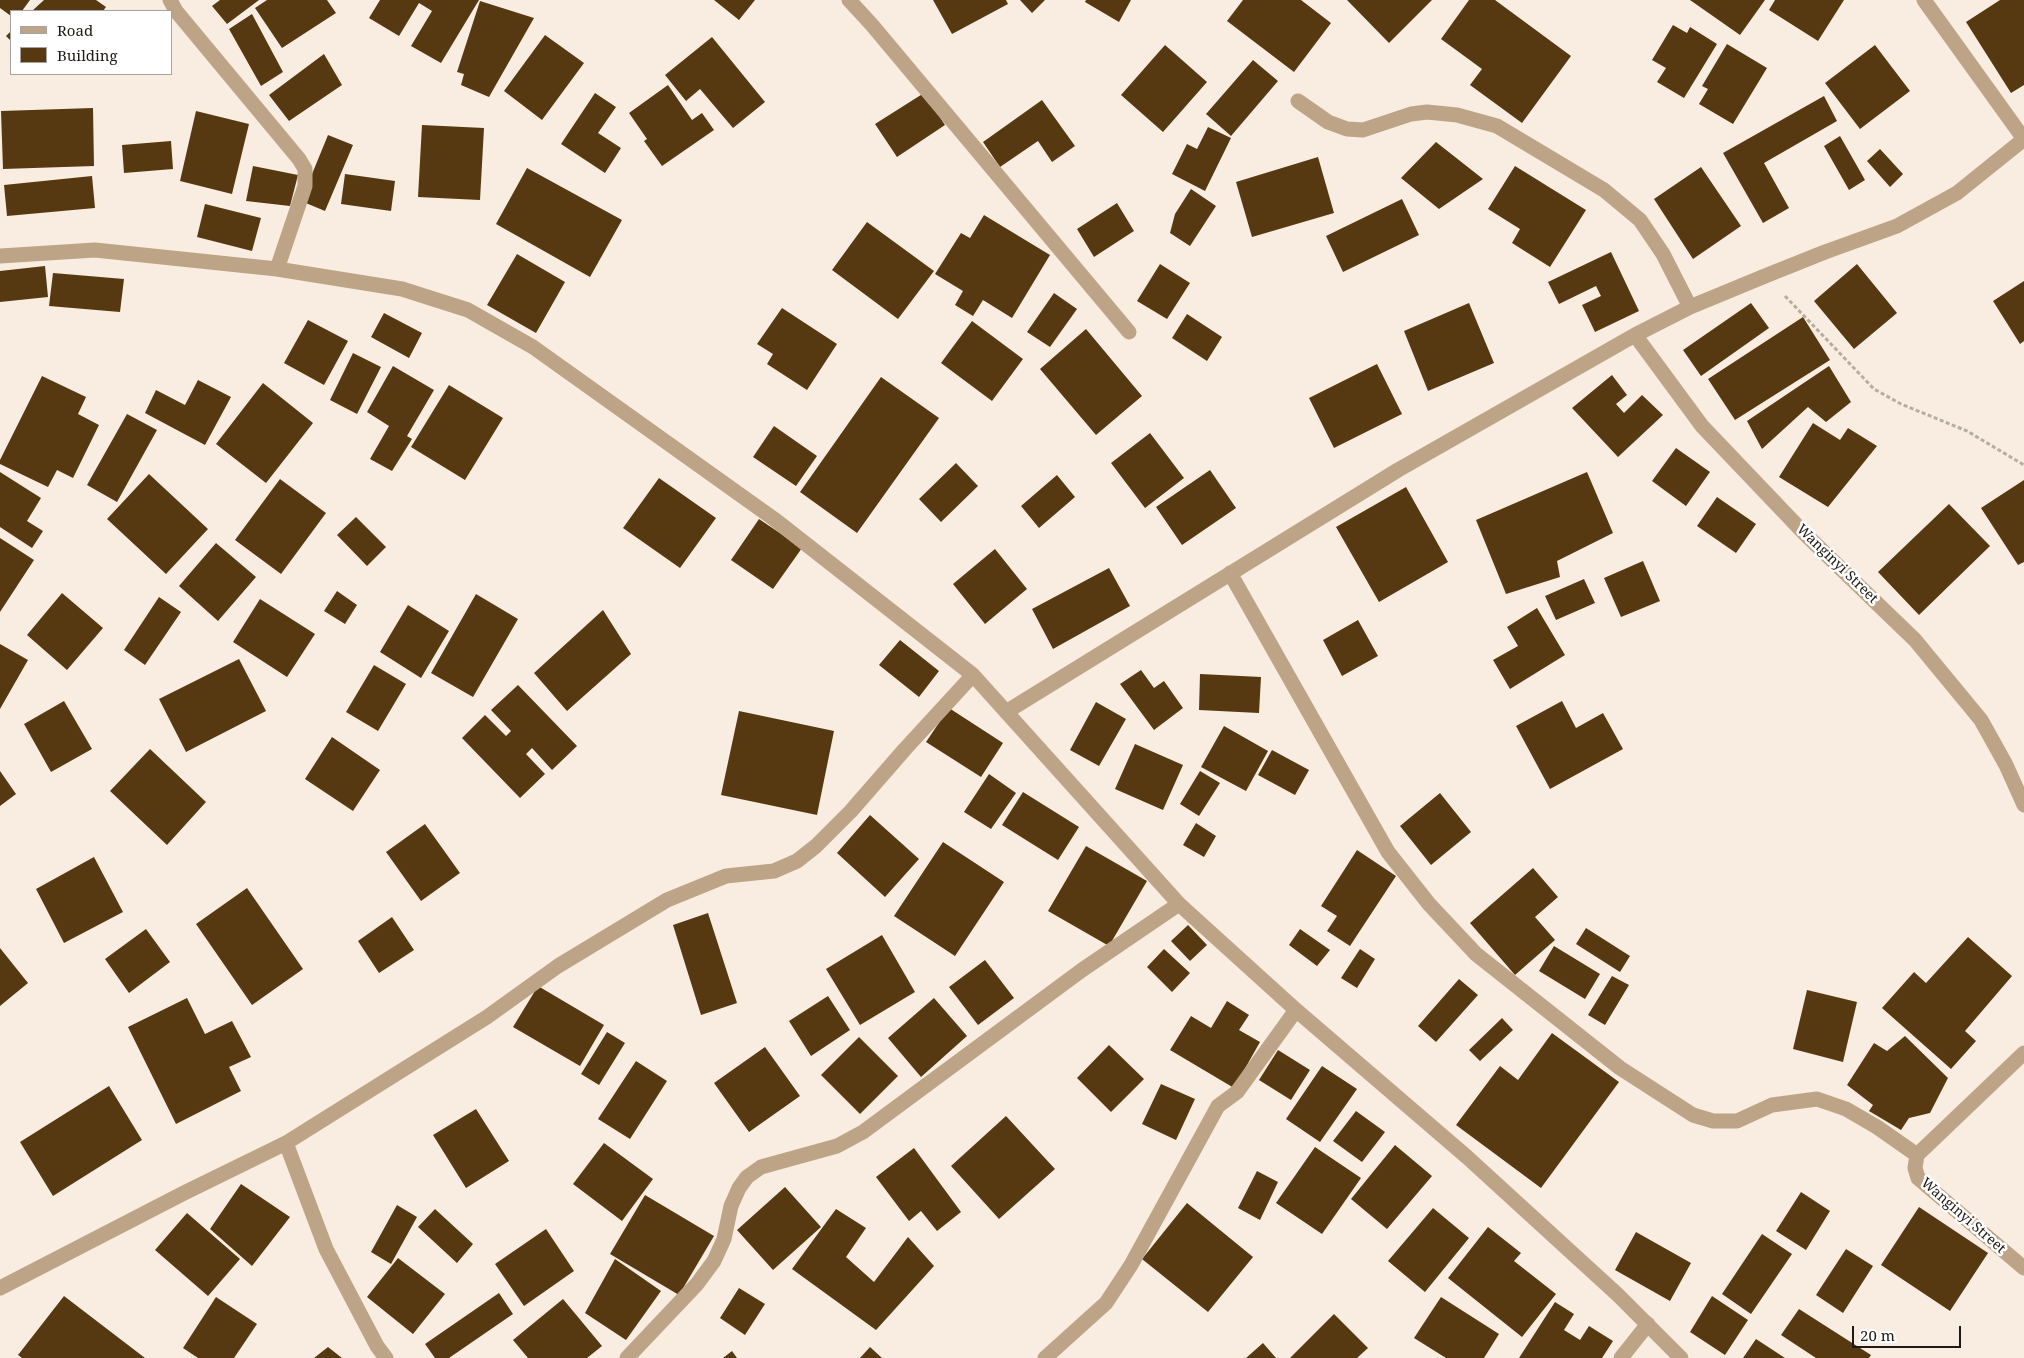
<!DOCTYPE html>
<html>
<head>
<meta charset="utf-8">
<style>
  body { margin:0 }
  #map { position:relative; width:2024px; height:1358px; overflow:hidden; background:#f8ede0; font-family:"Noto Serif",serif }
  canvas { display:block }
  .legend { position:absolute; left:10px; top:10px; width:162px; height:65px; box-sizing:border-box; background:#fff; border:1px solid #a5a3a1; margin:0; padding:6px 9px; list-style:none; font-size:15px; color:#1d1914 }
  .legend li { display:flex; align-items:center; gap:10px; height:25px }
  .legend b { width:25px; border:1px solid #a5a3a1 }
  .scale { position:absolute; left:1852px; top:1326px; width:109px; height:22px; box-sizing:border-box; border:2px solid #1d1914; border-top:0; padding-left:6px; font-size:15px; line-height:18px; white-space:nowrap; color:#1d1914; -webkit-text-stroke:4px #fff; paint-order:stroke }
</style>
</head>
<body>
<div id="map">
<canvas width="2024" height="1358"></canvas>
<ul class="legend">
<li><b style="height:6px;background:#bea486"></b>Road</li>
<li><b style="height:14px;background:#563911"></b>Building</li>
</ul>
<div class="scale">20 m</div>
</div>
<script>
const ctx = document.querySelector('canvas').getContext('2d');
ctx.lineJoin = 'round';
function fill(path, color) {
  ctx.fillStyle = color;
  ctx.fill(path, 'evenodd');
}
function poly(rows) {
  const path = new Path2D();
  for (const r of rows) {
    path.moveTo(r[0], r[1]);
    for (let i = 2; i < r.length; i += 2) path.lineTo(r[i], r[i + 1]);
  }
  return path;
}
function stroke(path, color, width, dash) {
  ctx.strokeStyle = color;
  ctx.lineWidth = width;
  ctx.lineCap = dash ? 'butt' : 'round';
  ctx.setLineDash(dash || []);
  ctx.stroke(path);
}
function write(font, color, halo, rows, align = 'center') {
  ctx.font = font + ' "Noto Serif",serif';
  ctx.lineWidth = 5;
  ctx.setLineDash([]);
  ctx.textBaseline = 'middle';
  ctx.strokeStyle = halo;
  ctx.fillStyle = color;
  for (const [text, x, y, turn = 0] of rows) {
    ctx.save();
    ctx.translate(x, y);
    ctx.rotate((+turn || 0) * Math.PI / 180);
    ctx.textAlign = isNaN(turn) ? turn : align;
    if (halo) ctx.strokeText(text, 0, 0);
    ctx.fillText(text, 0, 0);
    ctx.restore();
  }
}
fill(poly([
  [0,0,30,0,22,11,11,11,11,16,0,8],
  [44,0,96,0,106,7,103,11,32,11],
  [220,0,259,0,227,24,212,6],
  [267,0,327,0,336,13,282,48,255,8],
  [380,0,479,0,441,63,411,46,432,11,419,3,399,36,369,18],
  [714,0,755,0,739,20],
  [933,0,1006,0,1008,4,952,34],
  [1020,0,1045,0,1032,13],
  [1086,0,1131,0,1119,22,1085,2],
  [1243,0,1301,0,1331,23,1294,72,1227,21],
  [1347,0,1432,0,1389,43],
  [1469,0,1495,0,1571,56,1522,123,1470,85,1482,69,1441,39],
  [1690,0,1765,0,1740,35],
  [1775,0,1844,0,1818,41,1769,10],
  [2000,0,2024,0,2024,85,2011,93,1966,22],
  [480,1,534,18,489,97,461,85,464,74,457,72],
  [252,14,283,72,261,86,229,29],
  [1673,25,1687,33,1690,27,1717,44,1684,98,1657,82,1666,68,1652,60],
  [11,31,11,41,6,36],
  [545,35,584,63,542,120,504,91],
  [712,37,765,102,733,128,700,89,686,101,665,75],
  [1727,44,1767,68,1733,124,1699,104,1708,89,1702,86],
  [1165,45,1207,82,1163,132,1121,95],
  [1875,45,1910,91,1860,129,1825,83],
  [324,54,342,85,289,121,269,95],
  [1253,60,1278,81,1231,136,1206,114],
  [668,85,692,120,702,113,714,130,662,166,644,141,647,139,629,113],
  [595,93,616,107,598,133,621,148,605,173,561,144],
  [924,93,945,125,897,157,875,124],
  [1824,96,1837,121,1764,163,1789,208,1763,223,1723,153],
  [1042,100,1075,146,1052,162,1038,141,1000,167,983,142],
  [93,108,94,166,3,169,1,111],
  [196,111,249,124,232,194,180,181],
  [422,125,484,128,480,200,418,197],
  [1208,127,1231,138,1205,191,1172,174,1187,144,1197,149],
  [328,135,353,145,325,211,301,201],
  [1840,136,1865,180,1849,190,1824,146],
  [171,141,173,169,124,173,122,145],
  [1436,142,1483,179,1439,209,1401,178],
  [1880,149,1903,174,1890,187,1867,161],
  [1318,157,1334,213,1252,237,1236,182],
  [253,166,298,175,290,206,246,201],
  [1515,166,1586,210,1550,267,1512,243,1520,229,1488,209],
  [1701,167,1741,226,1693,259,1654,199],
  [527,168,622,220,590,277,496,224],
  [345,174,395,181,391,211,341,204],
  [92,176,95,208,7,216,4,185],
  [1191,189,1216,206,1190,246,1170,233,1175,214],
  [1402,199,1419,235,1343,272,1326,236],
  [1117,203,1134,231,1094,257,1077,229],
  [205,204,261,218,252,251,197,237],
  [984,215,1050,255,1012,318,983,300,973,316,955,305,963,291,935,274,961,233,970,238],
  [867,222,934,271,898,319,832,270],
  [1611,252,1639,311,1595,332,1582,305,1601,296,1596,286,1559,304,1548,282],
  [517,254,565,282,536,333,487,305],
  [1160,264,1190,283,1167,319,1137,301],
  [1857,264,1897,313,1854,349,1814,301],
  [45,266,48,297,0,302,0,271],
  [53,273,124,279,120,312,49,306],
  [2024,281,2024,341,2020,344,1993,301],
  [1054,293,1077,309,1050,347,1027,332],
  [1469,303,1494,363,1428,391,1404,331],
  [1751,303,1769,328,1701,376,1683,350],
  [782,308,837,344,807,390,767,364,773,354,757,344],
  [384,313,422,333,409,358,371,337],
  [1187,314,1222,337,1207,361,1172,338],
  [1803,317,1830,360,1735,420,1708,379],
  [308,320,348,341,324,385,284,363],
  [972,321,1023,359,992,401,941,363],
  [1086,329,1142,396,1096,435,1040,369],
  [353,353,381,367,357,414,330,400],
  [1377,364,1402,414,1334,448,1309,398],
  [393,366,434,390,407,436,412,439,392,471,370,459,389,426,367,412],
  [1829,366,1851,402,1826,422,1808,407,1762,449,1747,421],
  [1612,375,1627,395,1616,404,1624,413,1642,395,1663,415,1618,457,1572,408],
  [42,376,86,397,78,414,99,425,73,478,57,470,48,487,0,464,0,460],
  [881,377,939,418,857,533,800,492],
  [198,380,231,397,205,445,145,413,156,390,185,405],
  [263,383,313,423,266,483,216,444],
  [449,385,503,418,465,480,411,447],
  [127,414,157,430,117,502,87,485],
  [1813,423,1840,440,1848,428,1877,446,1828,507,1779,477],
  [774,426,817,456,796,486,753,457],
  [1150,433,1184,478,1145,508,1111,463],
  [1676,448,1710,472,1686,506,1652,481],
  [956,463,978,486,941,522,919,499],
  [1210,470,1236,508,1182,545,1156,507],
  [0,472,41,498,27,521,43,531,32,548,0,527],
  [1587,472,1613,533,1557,561,1560,577,1506,594,1476,520],
  [149,474,208,529,166,574,107,519],
  [1057,475,1075,497,1039,528,1021,506],
  [659,478,716,518,680,568,623,528],
  [280,479,326,513,281,574,235,540],
  [2024,480,2024,562,2018,565,1981,508],
  [1406,487,1448,562,1379,602,1336,527],
  [1717,497,1756,524,1736,553,1697,526],
  [1949,504,1990,546,1919,615,1878,572],
  [356,517,386,547,367,566,337,535],
  [759,519,802,548,773,589,731,560],
  [0,538,34,560,0,612],
  [216,543,256,577,218,621,179,586],
  [995,549,1027,589,985,624,953,584],
  [1643,561,1660,601,1621,617,1604,578],
  [1109,568,1130,606,1053,649,1032,609],
  [1584,579,1595,603,1556,620,1545,596],
  [337,591,357,605,345,624,324,611],
  [62,593,103,628,67,670,27,635],
  [476,594,518,619,473,697,431,673],
  [159,597,181,612,145,665,124,650],
  [260,599,315,634,287,677,233,642],
  [408,605,449,631,421,678,380,652],
  [1537,608,1565,655,1510,689,1493,660,1518,646,1507,627],
  [603,610,631,654,567,711,534,673],
  [1358,620,1378,656,1342,676,1323,640],
  [900,640,939,671,919,697,879,665],
  [0,644,28,660,0,709],
  [239,659,266,711,186,752,159,699],
  [374,665,406,684,378,731,346,712],
  [1141,670,1154,688,1164,681,1183,708,1154,730,1120,684],
  [1200,674,1261,677,1259,713,1199,710],
  [518,685,577,746,552,770,532,748,526,754,545,774,520,798,462,738,485,715,506,736,511,731,491,710],
  [64,701,92,749,51,772,24,724],
  [1562,701,1576,728,1603,713,1623,749,1550,789,1516,726],
  [1096,702,1126,719,1099,766,1070,750],
  [949,708,1003,743,981,777,926,742],
  [739,711,834,731,817,815,721,795],
  [1224,726,1268,751,1246,791,1201,767],
  [332,737,380,770,353,811,305,779],
  [1135,744,1183,765,1163,810,1115,789],
  [150,749,206,802,167,845,110,791],
  [1272,750,1309,770,1295,795,1258,775],
  [0,771,16,794,0,806],
  [1200,771,1220,783,1199,816,1180,804],
  [989,774,1016,793,991,829,964,812],
  [1023,792,1079,827,1058,860,1002,825],
  [1440,793,1471,832,1431,865,1400,826],
  [870,815,919,859,885,897,837,853],
  [1196,823,1216,836,1204,857,1183,845],
  [425,824,460,873,421,901,386,852],
  [943,842,1004,882,955,956,894,916],
  [1086,846,1147,881,1109,946,1048,911],
  [1357,850,1396,876,1350,946,1327,931,1337,916,1321,906],
  [94,857,123,912,64,943,36,889],
  [1533,868,1558,897,1535,917,1555,940,1515,975,1470,923],
  [247,888,303,969,252,1005,196,924],
  [708,913,737,1003,701,1015,673,925],
  [392,917,414,950,379,973,358,941],
  [1188,925,1207,945,1190,961,1171,941],
  [1586,928,1630,956,1620,972,1576,944],
  [146,929,170,962,129,993,105,959],
  [1300,929,1330,950,1317,966,1289,945],
  [882,935,915,992,860,1025,826,969],
  [1968,937,2012,976,1965,1031,1976,1041,1951,1069,1882,1008,1914,972,1926,983],
  [1554,946,1600,974,1585,999,1539,971],
  [0,948,28,983,0,1006],
  [1164,949,1190,973,1172,992,1147,967],
  [1360,949,1375,959,1357,988,1341,978],
  [985,960,1014,998,978,1025,949,987],
  [1612,976,1629,985,1605,1025,1588,1015],
  [1459,979,1478,995,1436,1042,1418,1026],
  [538,986,604,1025,580,1066,513,1027],
  [1807,990,1857,1002,1843,1062,1793,1049],
  [828,996,850,1030,811,1056,789,1021],
  [187,998,205,1034,232,1021,251,1057,229,1067,241,1091,176,1124,128,1027],
  [934,998,967,1036,921,1077,888,1038],
  [1227,1001,1249,1015,1239,1030,1260,1042,1234,1088,1170,1050,1191,1016,1211,1028],
  [1502,1018,1513,1030,1480,1061,1469,1050],
  [607,1032,625,1043,599,1085,581,1074],
  [1552,1033,1619,1082,1541,1188,1456,1125,1500,1066,1518,1080],
  [1905,1036,1948,1078,1930,1113,1909,1118,1901,1130,1869,1111,1873,1105,1847,1085,1874,1043,1887,1051],
  [859,1037,898,1076,860,1114,821,1075],
  [1109,1045,1144,1079,1111,1112,1077,1078],
  [765,1047,800,1096,749,1132,714,1083],
  [1278,1050,1310,1070,1291,1100,1259,1080],
  [636,1061,667,1081,630,1139,598,1119],
  [1322,1066,1357,1089,1320,1142,1286,1119],
  [1161,1084,1195,1099,1176,1140,1142,1124],
  [109,1086,142,1140,53,1196,20,1142],
  [476,1109,509,1161,466,1188,433,1135],
  [1356,1111,1385,1132,1362,1162,1333,1141],
  [1006,1116,1055,1169,999,1219,951,1166],
  [604,1143,653,1179,622,1221,573,1184],
  [1395,1145,1432,1176,1387,1229,1351,1199],
  [1315,1147,1361,1178,1322,1234,1276,1203],
  [914,1148,961,1212,937,1231,921,1211,909,1221,876,1177],
  [1257,1171,1278,1182,1260,1220,1238,1208],
  [241,1184,290,1217,252,1266,210,1229],
  [785,1187,821,1227,773,1270,737,1230],
  [1801,1192,1830,1211,1806,1250,1776,1231],
  [645,1195,714,1236,679,1295,610,1254],
  [1187,1203,1253,1257,1208,1312,1142,1259],
  [397,1205,417,1217,391,1264,371,1252],
  [1919,1207,1988,1253,1950,1311,1881,1265],
  [1433,1208,1469,1238,1425,1292,1388,1261],
  [435,1209,473,1244,457,1263,418,1227],
  [836,1209,866,1228,846,1257,874,1282,908,1237,934,1266,876,1330,792,1269],
  [187,1213,240,1259,208,1296,155,1250],
  [1488,1227,1521,1253,1514,1261,1556,1294,1522,1337,1448,1278],
  [546,1229,574,1271,524,1306,495,1264],
  [1636,1232,1691,1263,1670,1301,1615,1270],
  [1762,1234,1792,1254,1751,1314,1722,1294],
  [1846,1249,1873,1266,1843,1313,1816,1295],
  [398,1258,445,1294,413,1334,367,1297],
  [615,1259,661,1291,626,1340,585,1313],
  [739,1288,765,1304,745,1335,720,1318],
  [499,1293,513,1314,449,1358,435,1358,425,1344],
  [64,1296,145,1358,22,1358,18,1355],
  [1712,1296,1748,1320,1725,1355,1690,1332],
  [216,1297,257,1324,234,1358,198,1358,183,1348],
  [1441,1297,1499,1334,1484,1358,1446,1358,1414,1338],
  [563,1299,602,1346,587,1358,528,1358,513,1340],
  [1555,1302,1574,1314,1564,1330,1580,1340,1589,1326,1613,1341,1602,1358,1519,1358],
  [1799,1309,1871,1355,1869,1358,1816,1358,1781,1335],
  [1334,1314,1368,1348,1357,1358,1290,1358],
  [1756,1339,1785,1358,1743,1358],
  [1263,1343,1276,1358,1246,1358],
  [328,1347,342,1358,314,1358],
  [870,1347,882,1358,860,1358],
  [732,1351,737,1358,723,1358]
]), '#563911');
stroke(poly([
  [1785,296,1874,389,1901,404,1967,431,2024,465]
]), '#b6ada2', 3, [4, 2.5]);
stroke(poly([
  [170,0,176,11,299,159,305,169,305,186,277,269],
  [849,0,872,25,1129,332],
  [1924,0,2024,139],
  [1298,101,1328,122,1347,129,1363,130,1411,114,1427,112,1457,115,1497,126,1604,190,1640,220,1663,254,1690,307],
  [0,256,95,250,277,269,402,289,468,310,533,347,774,519,973,675,1179,904,1296,1010,1467,1157,1618,1295,1681,1358],
  [1635,335,1702,426,1805,534,1915,640,1981,720,2006,765,2024,805],
  [1230,573,1388,852,1429,904,1476,954,1620,1068,1693,1115,1713,1121,1737,1121,1772,1105,1817,1099,1846,1109,1877,1127,1917,1155],
  [1006,712,1398,470,1635,335,1690,307,1765,276,1825,252,1897,226,1957,193,2024,139],
  [2024,1053,1917,1155,1915,1168,1918,1178,2024,1268],
  [286,1143,326,1249,377,1346,386,1358],
  [0,1288,184,1193,286,1143,487,1017,558,966,667,900,726,876,774,871,797,861,816,846,851,811,905,749,973,675],
  [627,1358,697,1284,714,1261,724,1239,731,1206,739,1188,747,1177,761,1167,837,1146,863,1132,1082,970,1179,904],
  [1045,1358,1106,1303,1131,1265,1218,1106,1237,1092,1296,1010],
  [1621,1358,1648,1324]
]), '#bea486', 15);
write('14px', '#1d1914', '#fff', [
  ["Wanginyi Street",1837,564,44],
  ["Wanginyi Street",1963,1216,41]
]);
</script>
</body>
</html>
